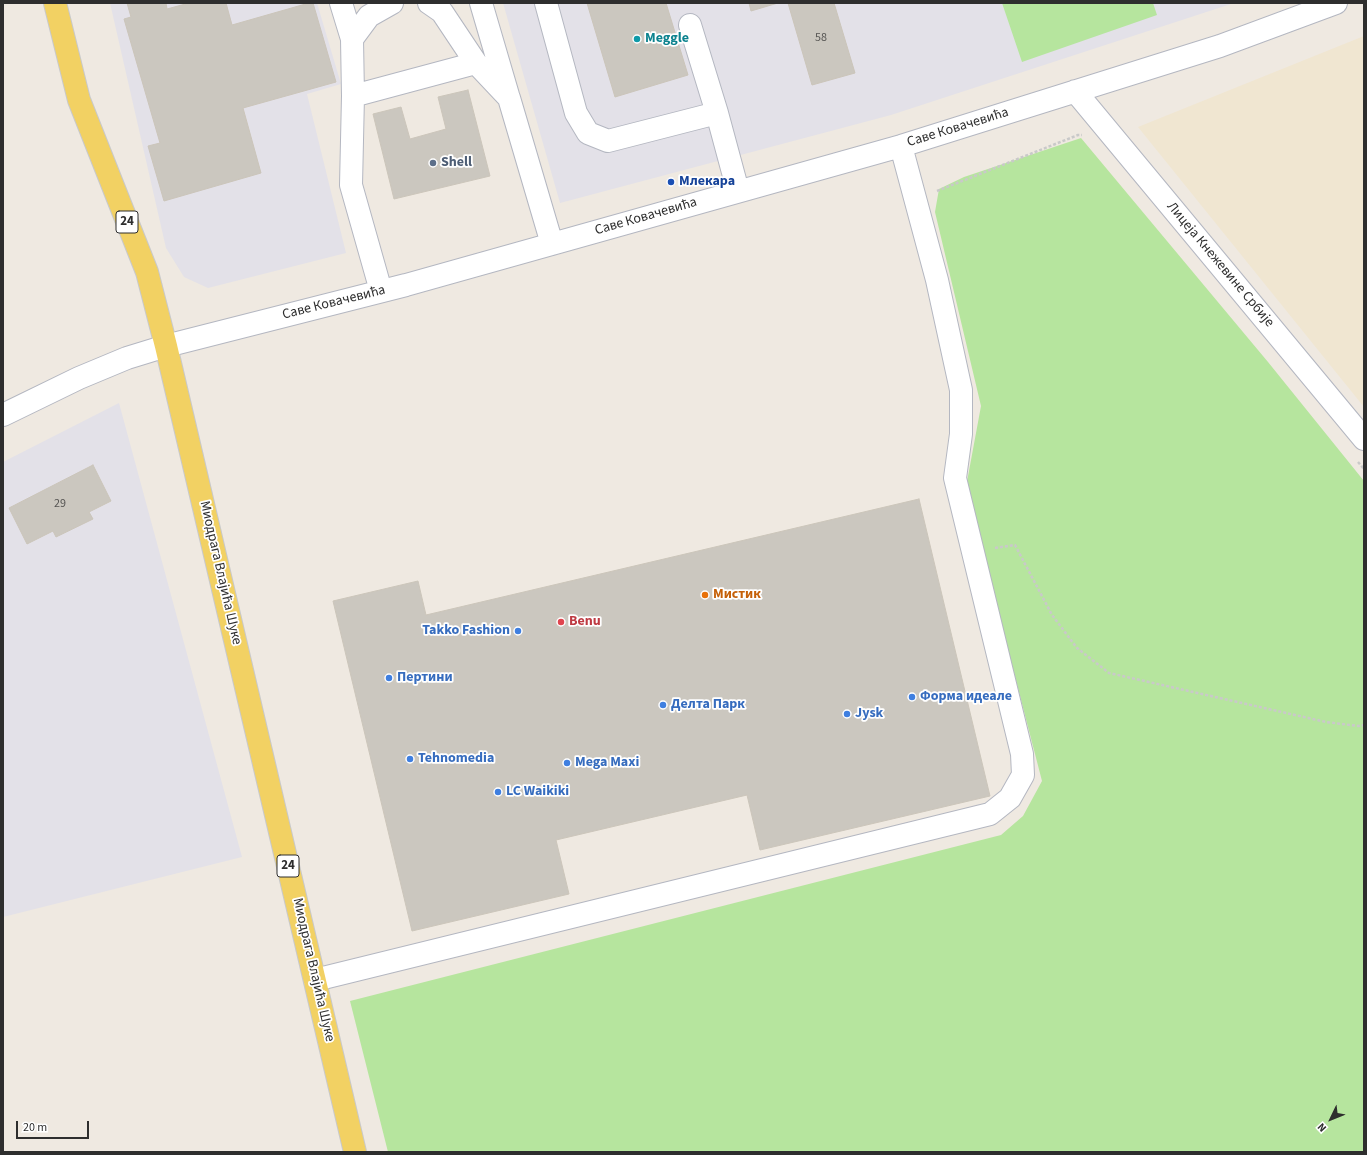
<!DOCTYPE html>
<html>
<head>
<meta charset="utf-8">
<style>
  body { margin:0 }
  #map { position:relative; width:1367px; height:1155px; overflow:hidden; background:#efe9e1; font-family:"Source Sans 3",sans-serif }
  canvas { display:block }
  .frame { position:absolute; inset:0; border:4px solid #2e2e2e; pointer-events:none }
  .north { position:absolute; left:1311px; top:1099px; width:40px; height:40px; -webkit-text-stroke:3px #fff; paint-order:stroke; rotate:227deg; font-size:11px; font-weight:700; line-height:16px; text-align:center; color:#2e2e2e }
  .north::after { content:''; display:block; margin:auto; width:14px; height:18px; background:#2e2e2e; clip-path:polygon(50% 0,100% 100%,50% 72%,0 100%) }
  .scale { position:absolute; left:16px; top:1121px; width:73px; height:18px; box-sizing:border-box; border:2px solid #2e2e2e; border-top:0; padding-left:5px; font-size:12px; line-height:14px; white-space:nowrap; color:#2e2e2e; -webkit-text-stroke:3px #fff; paint-order:stroke }
</style>
</head>
<body>
<div id="map">
<canvas width="1367" height="1155"></canvas>
<div class="frame"></div>
<div class="north">N</div>
<div class="scale">20 m</div>
</div>
<script>
const ctx = document.querySelector('canvas').getContext('2d');
ctx.lineJoin = 'round';
function fill(path, color) {
  ctx.fillStyle = color;
  ctx.fill(path, 'evenodd');
}
function poly(rows) {
  const path = new Path2D();
  for (const r of rows) {
    path.moveTo(r[0], r[1]);
    for (let i = 2; i < r.length; i += 2) path.lineTo(r[i], r[i + 1]);
  }
  return path;
}
function stroke(path, color, width, dash) {
  ctx.strokeStyle = color;
  ctx.lineWidth = width;
  ctx.lineCap = dash ? 'butt' : 'round';
  ctx.setLineDash(dash || []);
  ctx.stroke(path);
}
function write(font, color, halo, rows, align = 'center') {
  ctx.font = font + ' "Source Sans 3",sans-serif';
  ctx.lineWidth = 3.5;
  ctx.setLineDash([]);
  ctx.textBaseline = 'middle';
  ctx.strokeStyle = halo;
  ctx.fillStyle = color;
  for (const [text, x, y, turn = 0] of rows) {
    ctx.save();
    ctx.translate(x, y);
    ctx.rotate((+turn || 0) * Math.PI / 180);
    ctx.textAlign = isNaN(turn) ? turn : align;
    if (halo) ctx.strokeText(text, 0, 0);
    ctx.fillText(text, 0, 0);
    ctx.restore();
  }
}
fill(poly([
  [110,3,317,3,341,84,307,94,346,253,208,288,184,277,166,248],
  [503,3,1234,3,891,115,560,203],
  [119,403,242,857,3,917,3,462]
]), '#e3e1e8');
fill(poly([
  [1364,36,1364,407,1138,127]
]), '#f0e6d1');
fill(poly([
  [1002,3,1153,3,1157,15,1022,62],
  [1081,138,1268,362,1364,481,1364,1152,388,1152,350,1001,1001,835,1023,816,1042,781,966,487,981,406,935,212,939,189,964,177]
]), '#b6e59e');
const building = poly([
  [127,3,166,3,167,9,189,3,226,3,232,25,309,3,313,3,336,82,243,108,261,173,164,201,148,146,160,143,124,19,131,17,127,3],
  [587,3,666,3,688,75,615,97,587,3],
  [749,3,778,3,751,11,749,3],
  [788,3,834,3,855,73,812,85,788,3],
  [468,90,490,176,394,199,373,114,401,107,410,139,446,129,438,97,468,90],
  [93,465,111,501,89,512,93,519,56,537,53,531,27,544,9,508,93,465],
  [919,499,990,796,760,850,747,795,556,840,569,894,412,931,333,601,418,581,426,615,919,499]
]);
fill(building, '#cbc7bf');
stroke(building, '#cbc5ba', 1);
const minor = poly([
  [341,3,352,39],
  [429,3,442,12,476,63],
  [481,3,508,95],
  [546,3,576,113,588,133,608,141,717,113],
  [690,25,717,113,738,191],
  [1075,91,1364,439],
  [353,96,352,39,369,16,392,3],
  [381,291,351,185,353,96,476,63,509,98,552,244],
  [3,415,79,378,127,358,166,346,406,285,901,146,1220,46,1336,3],
  [315,980,990,814,1010,798,1023,775,1022,754,955,478,961,434,961,390,937,280,901,146]
]);
const major = poly([
  [55,3,79,100,147,272,166,346,355,1152]
]);
stroke(minor, '#b4b7c1', 24);
stroke(major, '#c9c9c9', 24);
stroke(poly([
  [937,191,1078,135,1082,135],
  [1358,462,1364,469],
  [995,548,1015,545,1052,615,1077,648,1109,673,1326,722,1358,726,1364,725]
]), '#c9c9c9', 2.5, [3, 2]);
stroke(minor, '#fff', 22);
stroke(major, '#f2d163', 22);
for (const [x, y, r, color] of [
  [637,39,4,"#0f9aa8"],
  [433,163,4,"#5c6f8a"],
  [671,182,4,"#1a4fb4"],
  [705,595,4,"#e8710a"],
  [561,622,4,"#e0444e"],
  [518,631,4,"#3f7fe0"],
  [389,678,4,"#3f7fe0"],
  [912,697,4,"#3f7fe0"],
  [663,705,4,"#3f7fe0"],
  [847,714,4,"#3f7fe0"],
  [410,759,4,"#3f7fe0"],
  [567,763,4,"#3f7fe0"],
  [498,792,4,"#3f7fe0"]
]) {
  const dot = new Path2D();
  dot.arc(x, y, r, 0, 2 * Math.PI);
  ctx.fillStyle = color;
  ctx.fill(dot);
  stroke(dot, '#fff', 1.5);
}
write('12px', '#555452', null, [
  ["58",821,38],
  ["29",60,504]
]);
for (const [x, y, w] of [
  [127,222,22],
  [288,866,22]
]) {
  const box = new Path2D();
  box.roundRect(x - w / 2, y - 11, w, 22, 3);
  ctx.fillStyle = '#fff';
  ctx.fill(box);
  stroke(box, '#2e2e2e', 1);
}
write('bold 13px', '#2e2e2e', null, [
  ["24",127,222],
  ["24",288,866]
]);
write('bold 14px', '#0d838f', '#fff', [
  ["Meggle",645,39]
], 'left');
write('14px', '#2e2e2e', '#fff', [
  ["Саве Ковачевића",958,128,-17],
  ["Саве Ковачевића",646,217,-16],
  ["Лицеја Кнежевине Србије",1220,265,50],
  ["Саве Ковачевића",334,303,-14],
  ["Миодрага Влајића Шуке",220,573,77],
  ["Миодрага Влајића Шуке",313,970,77]
]);
write('bold 14px', '#4e5e75', '#fff', [
  ["Shell",441,163]
], 'left');
write('bold 14px', '#164399', '#fff', [
  ["Млекара",679,182]
], 'left');
write('bold 14px', '#c56008', '#fff', [
  ["Мистик",713,595]
], 'left');
write('bold 14px', '#be3a42', '#fff', [
  ["Benu",569,622]
], 'left');
write('bold 14px', '#366cbe', '#fff', [
  ["Takko Fashion",510,631,"right"],
  ["Пертини",397,678],
  ["Форма идеале",920,697],
  ["Делта Парк",671,705],
  ["Jysk",855,714],
  ["Tehnomedia",418,759],
  ["Mega Maxi",575,763],
  ["LC Waikiki",506,792]
], 'left');
</script>
</body>
</html>
